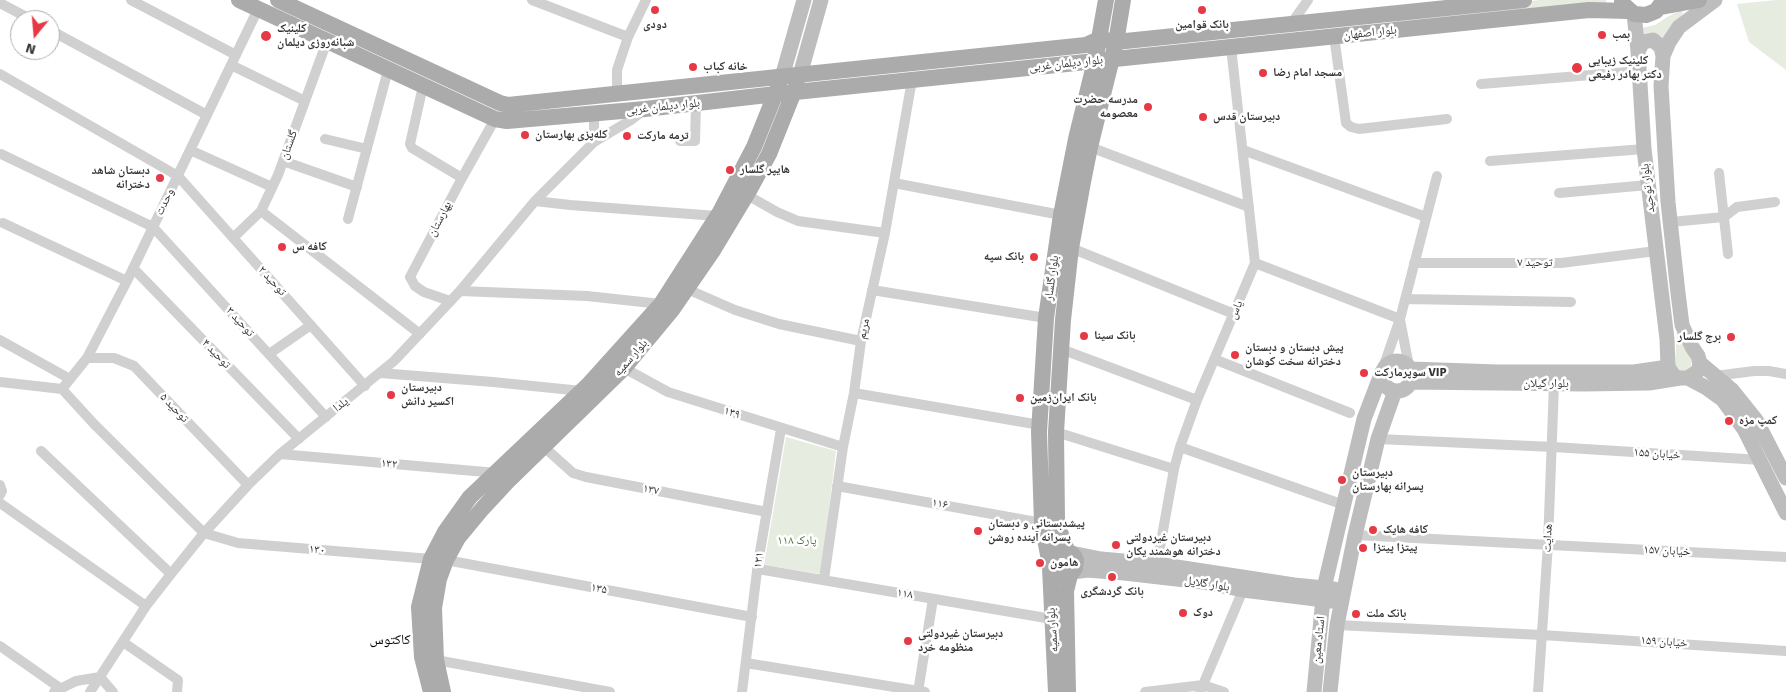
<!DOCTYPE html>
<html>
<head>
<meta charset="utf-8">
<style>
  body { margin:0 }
  #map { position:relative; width:1786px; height:692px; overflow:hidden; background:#fff; font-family:Signika,sans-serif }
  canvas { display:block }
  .north { position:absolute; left:10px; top:10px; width:50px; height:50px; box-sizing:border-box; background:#fff; border:1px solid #adadad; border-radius:50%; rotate:197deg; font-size:14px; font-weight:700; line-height:20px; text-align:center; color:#333 }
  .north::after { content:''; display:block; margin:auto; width:18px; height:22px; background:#e63946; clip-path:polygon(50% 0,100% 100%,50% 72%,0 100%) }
</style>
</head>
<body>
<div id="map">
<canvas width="1786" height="692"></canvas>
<div class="north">N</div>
</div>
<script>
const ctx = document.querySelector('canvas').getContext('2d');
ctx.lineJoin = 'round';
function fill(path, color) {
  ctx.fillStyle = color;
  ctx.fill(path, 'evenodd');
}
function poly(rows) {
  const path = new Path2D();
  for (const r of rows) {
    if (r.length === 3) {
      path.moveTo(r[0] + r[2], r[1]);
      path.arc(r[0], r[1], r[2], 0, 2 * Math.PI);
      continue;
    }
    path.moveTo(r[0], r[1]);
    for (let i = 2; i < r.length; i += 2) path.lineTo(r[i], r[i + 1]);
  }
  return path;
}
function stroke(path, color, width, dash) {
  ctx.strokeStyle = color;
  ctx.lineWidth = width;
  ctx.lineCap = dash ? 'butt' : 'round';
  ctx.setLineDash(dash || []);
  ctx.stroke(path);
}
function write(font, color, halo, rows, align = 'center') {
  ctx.font = font + ' Signika,"Noto Naskh Arabic",sans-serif';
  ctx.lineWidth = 5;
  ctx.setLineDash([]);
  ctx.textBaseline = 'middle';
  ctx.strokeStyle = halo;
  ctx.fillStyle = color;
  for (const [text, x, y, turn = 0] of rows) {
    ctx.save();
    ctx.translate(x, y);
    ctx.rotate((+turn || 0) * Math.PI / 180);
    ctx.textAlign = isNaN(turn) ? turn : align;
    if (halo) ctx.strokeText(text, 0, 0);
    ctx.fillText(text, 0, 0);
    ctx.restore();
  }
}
fill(poly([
  [1540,0,1606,0,1607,5,1394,23,1393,20,1399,15],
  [1777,0,1786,0,1786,70,1749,42,1737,4],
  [1682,10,1683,14,1668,30,1663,38,1659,36,1644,35,1642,28,1655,25,1669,16],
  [1677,331,1692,362,1690,367,1686,371,1680,371,1675,365],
  [786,437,836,451,821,574,764,565]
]), '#e6ecdf');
stroke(poly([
  [131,0,236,55],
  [532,0,628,37],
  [0,3,32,20],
  [1291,24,1308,0],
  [50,30,207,115],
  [1334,36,1346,123,1351,127,1359,129,1447,119],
  [231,65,305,101],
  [0,74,178,176,365,386],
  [1481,84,1640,71],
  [423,86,410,144,412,148,462,178],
  [617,94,617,70,628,37,646,0],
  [325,139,367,149],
  [680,141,695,141,696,104],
  [594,142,594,114],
  [1090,147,1249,207],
  [190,150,272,187],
  [1243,150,1426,217],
  [1,154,153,227,326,417],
  [283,161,357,187],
  [1490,161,1644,149],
  [1719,173,1728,254],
  [894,183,1061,215],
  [1559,193,1648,185],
  [747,195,777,212,798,221,885,233],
  [535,201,570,205,717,216],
  [261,211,420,334],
  [348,219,388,70],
  [1671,222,1724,217,1737,207,1775,202],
  [3,223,127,281],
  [233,238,261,211,278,175,327,41],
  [1071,248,1234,314],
  [1255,263,1400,319],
  [1414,263,1561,263,1656,251],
  [133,268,299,439],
  [687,289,735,310,779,324,861,341],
  [872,290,1046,318],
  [460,291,587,296,661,304],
  [1405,299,1571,302],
  [450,301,424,292,415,286,410,277,462,178,495,119],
  [1400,320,1409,366],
  [0,340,70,379],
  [1061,349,1197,400],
  [269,354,311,325],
  [87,358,114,358,134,366,248,485],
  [1214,359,1350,413],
  [624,368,668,392,843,447],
  [1383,368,1400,319,1437,176],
  [380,373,493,382,582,391],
  [1715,376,1754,371,1769,371,1786,374],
  [0,382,62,389],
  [62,389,94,424,204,533,238,543,431,559],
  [62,389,87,358,127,281,258,9],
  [854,393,1040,425],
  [1056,432,1174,469],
  [1378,439,1553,447,1761,460],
  [544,447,573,473,586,477,767,512],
  [1180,447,1344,505],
  [41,451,171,574],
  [280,454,497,473],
  [0,485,2,491,0,495],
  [837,486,1042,523],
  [0,503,146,606],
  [1355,535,1786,557],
  [446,560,752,617],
  [1157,564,1174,469,1180,447,1197,400,1255,263,1231,47],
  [758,569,1052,619],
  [824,579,843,447,854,393,861,341,885,233,912,80],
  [1337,625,1542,635,1786,651],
  [123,642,178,680,177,692],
  [0,646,60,688],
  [436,660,610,692],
  [746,663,925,692],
  [100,677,113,692],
  [54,692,76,681,100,677],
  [90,692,146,606,171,574,204,533,248,485,280,454,394,361,460,291,535,201,594,142,631,120,644,110],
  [742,692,758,563,781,429],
  [918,692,933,599],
  [1145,692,1203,685,1224,692],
  [1200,692,1243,590],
  [1538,692,1548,544,1554,384]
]), '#d0d0d0', 10);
stroke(poly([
  [1634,14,1638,51,1644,149,1667,339,1668,367,1674,376,1680,378,1688,378,1698,371,1700,363,1698,356,1692,347,1682,325,1678,293,1668,202,1661,86,1663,56,1661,47,1653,40,1643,42,1638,51],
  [1663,56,1669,42,1679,27,1715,0],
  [800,75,821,0],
  [782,77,804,0],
  [1397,376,15],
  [1700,363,1732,390,1756,420,1786,478],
  [1411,369,1497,372,1634,372,1668,367],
  [1688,378,1705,387,1723,400,1744,429,1786,513],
  [1411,382,1584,384,1649,383,1680,378],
  [1071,553,1101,559,1157,564,1294,585,1334,589],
  [1073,572,1087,570,1124,573,1203,582,1243,590,1332,601],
  [1314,692,1324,588,1364,419,1382,372],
  [1330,692,1337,625,1355,535,1378,439,1395,391]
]), '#bdbdbd', 15);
stroke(poly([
  [239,0,495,119,507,121,645,109,776,94,1589,10,1629,11],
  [278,0,500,103,508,105,1086,45,1099,39,1116,42,1524,0],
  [1622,2,1625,6,1634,14,1646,15,1656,11,1664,0],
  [1661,7,1699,0],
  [1067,550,1059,529,1057,519,1056,432,1063,320,1071,248,1083,182,1090,147,1116,42,1123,0],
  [1049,560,1042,523,1039,432,1046,318,1061,215,1076,139,1095,61,1106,0],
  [1050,568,1056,692],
  [431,692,422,657,419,607,431,559,445,532,470,497,588,385,661,304,720,212,754,147,779,85],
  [443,692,436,660,434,608,439,579,446,560,458,538,482,509,507,482,624,368,672,310,712,252,750,189,769,154,797,84],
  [1068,692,1066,591,1070,575,1075,568,1076,560,1074,556,1067,550,1058,550,1054,552,1049,560,1049,564,1053,572,1061,577,1070,575]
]), '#ababab', 16);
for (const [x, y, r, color] of [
  [655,10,5,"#e63946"],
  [1202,10,5,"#e63946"],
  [1602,35,5,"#e63946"],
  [266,36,6,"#e63946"],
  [693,67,5,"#e63946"],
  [1577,68,6,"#e63946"],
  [1263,73,5,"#e63946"],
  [1148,107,5,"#e63946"],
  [1203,117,5,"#e63946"],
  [525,135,5,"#e63946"],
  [627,136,5,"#e63946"],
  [730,170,5,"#e63946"],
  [160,178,5,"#e63946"],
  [282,247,5,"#e63946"],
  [1034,257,5,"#e63946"],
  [1084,336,5,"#e63946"],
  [1731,337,5,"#e63946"],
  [1235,355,5,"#e63946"],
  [1364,373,5,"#e63946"],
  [391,395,5,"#e63946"],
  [1020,398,5,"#e63946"],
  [1729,421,5,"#e63946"],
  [1342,480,5,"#e63946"],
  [1373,530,5,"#e63946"],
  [978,531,5,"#e63946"],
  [1116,545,5,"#e63946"],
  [1363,548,5,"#e63946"],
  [1040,563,5,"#e63946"],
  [1112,577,5,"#e63946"],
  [1183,613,5,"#e63946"],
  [1356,614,5,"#e63946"],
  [908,641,5,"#e63946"]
]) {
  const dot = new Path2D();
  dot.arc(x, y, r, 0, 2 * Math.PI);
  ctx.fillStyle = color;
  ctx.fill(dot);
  stroke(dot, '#fff', 2);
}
write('bold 12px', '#333', '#fff', [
  ["دودی",655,25,"center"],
  ["بانک قوامین",1202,25,"center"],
  ["کلینیک",277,29],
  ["شبانه‌روزی دیلمان",277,43],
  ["بمب",1612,35],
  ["کلینیک زیبایی",1588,61],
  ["دکتر بهادر رفیعی",1588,75],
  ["خانه کباب",703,67],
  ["مسجد امام رضا",1273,73],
  ["مدرسه حضرت",1138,100,"right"],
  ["معصومه",1138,114,"right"],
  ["دبیرستان قدس",1213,117],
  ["کله‌پزی بهارستان",535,135],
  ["ترمه مارکت",637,136],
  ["هایپر گلسار",740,170],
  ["دبستان شاهد",150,171,"right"],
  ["دخترانه",150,185,"right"],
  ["کافه س",292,247],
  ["بانک سپه",1024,257,"right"],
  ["بانک سینا",1094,336],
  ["برج گلسار",1721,337,"right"],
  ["پیش دبستان و دبستان",1245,348],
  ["دخترانه سخت کوشان",1245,362],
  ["سوپرمارکت VIP",1374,373],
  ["دبیرستان",401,388],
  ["اکسیر دانش",401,402],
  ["بانک ایران‌زمین",1030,398],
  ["کمپ مزه",1739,421],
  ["دبیرستان",1352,473],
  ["پسرانه بهارستان",1352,487],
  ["پیشدبستانی و دبستان",988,524],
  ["پسرانه آینده روشن",988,538],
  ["کافه هایک",1383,530],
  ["دبیرستان غیردولتی",1126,538],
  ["دخترانه هوشمند یکان",1126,552],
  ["پیتزا پیتزا",1373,548],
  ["هامون",1050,563],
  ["بانک گردشگری",1112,592,"center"],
  ["دوک",1193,613],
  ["بانک ملت",1366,614],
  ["دبیرستان غیردولتی",918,634],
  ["منظومه خرد",918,648]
], 'left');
write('12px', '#333', '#fff', [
  ["بلوار اصفهان",1370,33,-6],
  ["بلوار دیلمان غربی",1066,64,-6],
  ["بلوار دیلمان غربی",663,107,-6],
  ["گلستان",289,145,-70],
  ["بلوار توحید",1648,188,-97],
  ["وحدت",165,202,-64],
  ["بهارستان",440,219,-62],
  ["توحید ۷",1535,263],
  ["بلوار گلسار",1052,278,-82],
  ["توحید ۲",272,281,48],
  ["یاس",1236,310,-67],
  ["توحید ۳",240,322,48],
  ["مریم",864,329,-78],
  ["توحید ۴",216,354,46],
  ["بلوار سمیه",631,358,-49],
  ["بلوار گیلان",1546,384],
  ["یلدا",341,405,-39],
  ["توحید ۵",174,408,46],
  ["۱۳۹",732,413,18],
  ["خیابان ۱۵۵",1657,454,4],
  ["۱۳۲",389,464,5],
  ["۱۳۷",651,490,11],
  ["۱۱۶",940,504,10],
  ["هدایت",1548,538,-87],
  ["۱۳۰",317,550,4],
  ["خیابان ۱۵۷",1667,551,3],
  ["۱۳۱",759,560,-82],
  ["بلوار گلایل",1207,584,9],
  ["۱۳۵",599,589,11],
  ["۱۱۸",905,594,10],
  ["بلوار سمیه",1053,630,-94],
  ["استاد معین",1319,640,-84],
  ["خیابان ۱۵۹",1664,642,4]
]);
write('12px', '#56703f', '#fff', [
  ["پارک ۱۱۸",797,541]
]);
write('14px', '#000', '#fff', [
  ["کاکتوس",390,640]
]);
</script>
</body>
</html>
